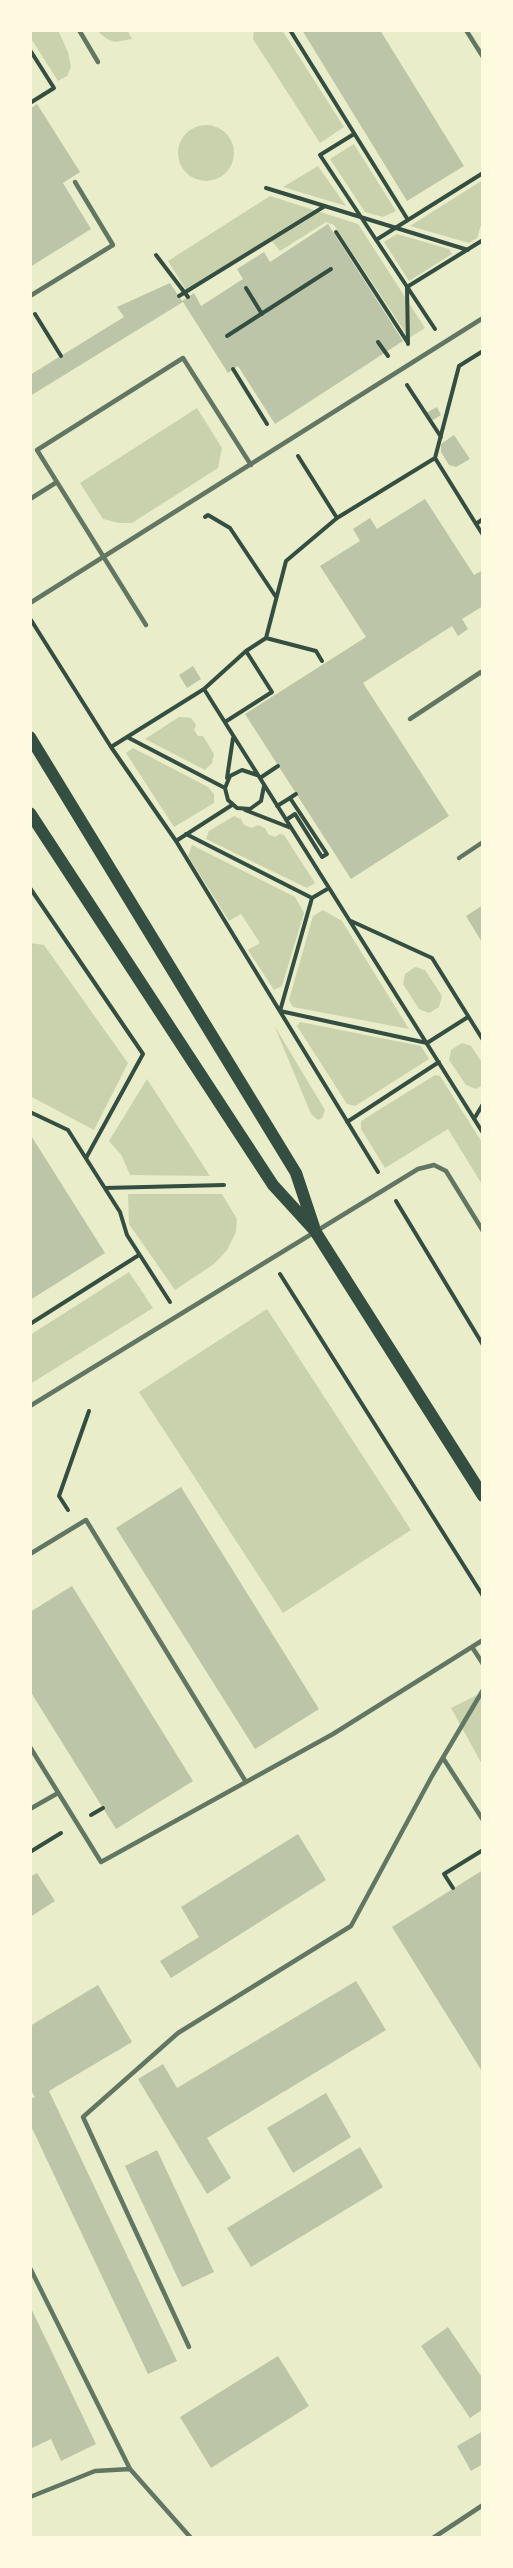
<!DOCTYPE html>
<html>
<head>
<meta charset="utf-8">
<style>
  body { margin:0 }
  #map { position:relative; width:513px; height:2568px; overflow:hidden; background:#e9edc9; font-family:"Exo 2",sans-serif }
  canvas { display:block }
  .frame { position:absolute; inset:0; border:32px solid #fefae0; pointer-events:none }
</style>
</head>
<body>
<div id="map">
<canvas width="513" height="2568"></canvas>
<div class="frame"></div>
</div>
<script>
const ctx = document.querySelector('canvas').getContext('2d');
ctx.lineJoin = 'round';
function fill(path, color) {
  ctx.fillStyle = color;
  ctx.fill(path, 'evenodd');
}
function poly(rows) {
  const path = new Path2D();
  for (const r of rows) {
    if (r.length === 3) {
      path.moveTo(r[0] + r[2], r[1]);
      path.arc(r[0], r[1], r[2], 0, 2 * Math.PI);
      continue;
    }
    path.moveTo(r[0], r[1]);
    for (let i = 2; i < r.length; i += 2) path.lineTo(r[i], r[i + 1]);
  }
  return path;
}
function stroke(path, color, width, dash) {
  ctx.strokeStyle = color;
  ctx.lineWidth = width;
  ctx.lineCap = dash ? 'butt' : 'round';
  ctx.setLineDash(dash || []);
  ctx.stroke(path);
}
fill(poly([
  [30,30,58,30,68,52,71,67,67,76,58,81,30,37],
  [96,30,127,30,132,39,115,42,107,39],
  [254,30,282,30,344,127,320,143,253,39],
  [206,153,28],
  [354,144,396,211,383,217,365,212,330,159],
  [318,166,346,206,283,187],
  [483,180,483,219,477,238,469,243,410,226],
  [270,196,358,224,425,328,409,338,334,225,326,222,280,251,271,240,188,293,168,261],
  [397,234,449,249,452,254,409,281,384,242],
  [197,408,222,448,218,468,132,523,119,523,103,519,80,483],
  [179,717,191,718,196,725,194,730,198,736,203,736,214,754,212,763,205,770,145,739],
  [133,748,208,787,214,794,214,803,174,827,126,753],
  [234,816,241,819,244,825,252,828,258,825,265,828,268,834,275,837,280,834,284,835,315,883,307,888,206,839,209,831],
  [192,845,295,897,304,913,282,986,274,990,248,950,260,943,241,914,229,921,188,856],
  [323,910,342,921,409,1029,293,1007,289,1000,313,916],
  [30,943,44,945,128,1063,94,1130,30,1096],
  [415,967,425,970,442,996,439,1007,429,1013,419,1009,403,984,405,974],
  [300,1022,421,1046,429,1059,355,1106,347,1104,297,1026],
  [274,1025,325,1110,322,1118,318,1120,311,1114],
  [462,1043,471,1046,483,1064,483,1085,476,1089,466,1085,449,1060,451,1050],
  [435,1075,440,1076,483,1144,483,1186,448,1129,385,1168,361,1129,361,1121],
  [147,1079,210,1176,130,1175,122,1156,109,1141],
  [128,1194,222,1194,237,1219,236,1232,227,1250,214,1264,175,1290,129,1224],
  [129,1272,153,1308,30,1384,30,1335],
  [267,1309,411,1530,283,1613,139,1392],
  [483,1692,483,1766,451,1708]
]), '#cad2ad');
fill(poly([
  [302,30,380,30,464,166,407,201],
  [37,104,80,172,63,183,91,229,30,267,30,109],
  [328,224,403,341,275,424,238,366,228,373,183,302,30,396,30,375,124,317,117,307,170,283,182,301,194,293,201,306,243,279,237,269,264,252,270,262],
  [437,407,441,415,431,421,426,413],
  [454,435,470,459,456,467,449,465,441,452,441,444],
  [425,499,474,575,483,570,483,606,462,619,468,629,458,636,452,626,363,683,449,816,351,879,245,714,366,637,320,566,360,541,353,529,370,518,377,529],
  [193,666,201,679,187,688,179,675],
  [483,905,483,944,466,916],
  [30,1134,105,1253,30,1300],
  [181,1487,319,1709,255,1749,116,1528],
  [72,1586,193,1781,116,1829,30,1691,30,1612],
  [298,1834,326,1880,171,1978,160,1961,199,1937,181,1907],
  [483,1870,483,2073,392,1927],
  [37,1873,55,1901,30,1917,30,1877],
  [356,1981,386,2030,207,2138,231,2178,207,2194,138,2079,163,2064,177,2088],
  [98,1985,132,2042,49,2091,177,2361,148,2374,30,2124,30,2099,35,2097,30,2089,30,2026],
  [326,2093,351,2137,293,2173,267,2128],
  [360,2147,383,2187,251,2267,227,2228],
  [157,2150,214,2272,182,2287,125,2166],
  [30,2306,96,2444,61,2461,51,2439,30,2449],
  [448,2327,483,2379,483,2409,470,2418,421,2346],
  [278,2356,309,2406,211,2468,180,2417],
  [483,2431,483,2464,471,2471,457,2446]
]), '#bcc5a7');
stroke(poly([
  [290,30,408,220],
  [30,50,54,88,30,103],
  [354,134,320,155,435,329],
  [266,188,468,250],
  [336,232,408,343],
  [376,240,483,173],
  [156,255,188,297],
  [246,288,262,314],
  [179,296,325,206],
  [35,314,61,356],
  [227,336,331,269],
  [378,342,388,356],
  [408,344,407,287,483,240],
  [233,369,267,424],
  [407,385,441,437],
  [298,456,337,518],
  [435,458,476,524,483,519],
  [205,517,208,515,230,528,276,597],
  [476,524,483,535],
  [31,620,111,747,176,841,378,1172],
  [266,638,316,651,322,661],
  [204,689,483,1133],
  [225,722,272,692,246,651],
  [127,737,225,788],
  [111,747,204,689,246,651,266,638,286,561,337,518,435,458,459,366,483,351],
  [257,775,242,770,230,776,225,788,228,800,237,808,250,809,261,801,264,786],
  [227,778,233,738],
  [260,778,278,766],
  [277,806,290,798],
  [245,810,291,828],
  [286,820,295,814,322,857,327,854,290,798,296,794],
  [186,834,312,898,329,888],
  [176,841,232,805],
  [30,888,143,1054,86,1158],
  [312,898,280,1011,427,1043,468,1017],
  [351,921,432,958,483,1040],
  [30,1112,68,1130,120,1212,127,1235,170,1302],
  [474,1119,483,1104],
  [347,1122,439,1062],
  [105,1188,224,1185],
  [396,1201,483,1345],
  [280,1274,483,1596],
  [30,1324,139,1255],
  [68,1510,59,1496,89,1411],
  [91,1815,103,1808],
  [30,1852,61,1833],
  [453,1888,444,1874,483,1850]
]), '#344e41', 4);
stroke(poly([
  [79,30,98,62],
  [466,30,483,57],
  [30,296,113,245,75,182],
  [30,499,57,482],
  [30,603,483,318],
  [146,625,37,450,183,358,251,465],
  [410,719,481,672,483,675],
  [459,858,483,842],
  [30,1406,418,1169,434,1165,446,1171,483,1231],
  [30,1554,86,1520,246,1782],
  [472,1647,483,1664],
  [30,1747,101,1862,333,1734,483,1640],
  [443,1758,483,1820],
  [30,1809,58,1793],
  [30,2268,130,2469,191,2538],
  [189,2347,83,2117,178,2033,351,1926,432,1776,483,1690],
  [30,2497,95,2471,130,2469],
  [433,2538,483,2505]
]), '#617663', 4.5);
stroke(poly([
  [30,737,296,1173,314,1227],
  [30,813,273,1185,315,1231,483,1496]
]), '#344e41', 12);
</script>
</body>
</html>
